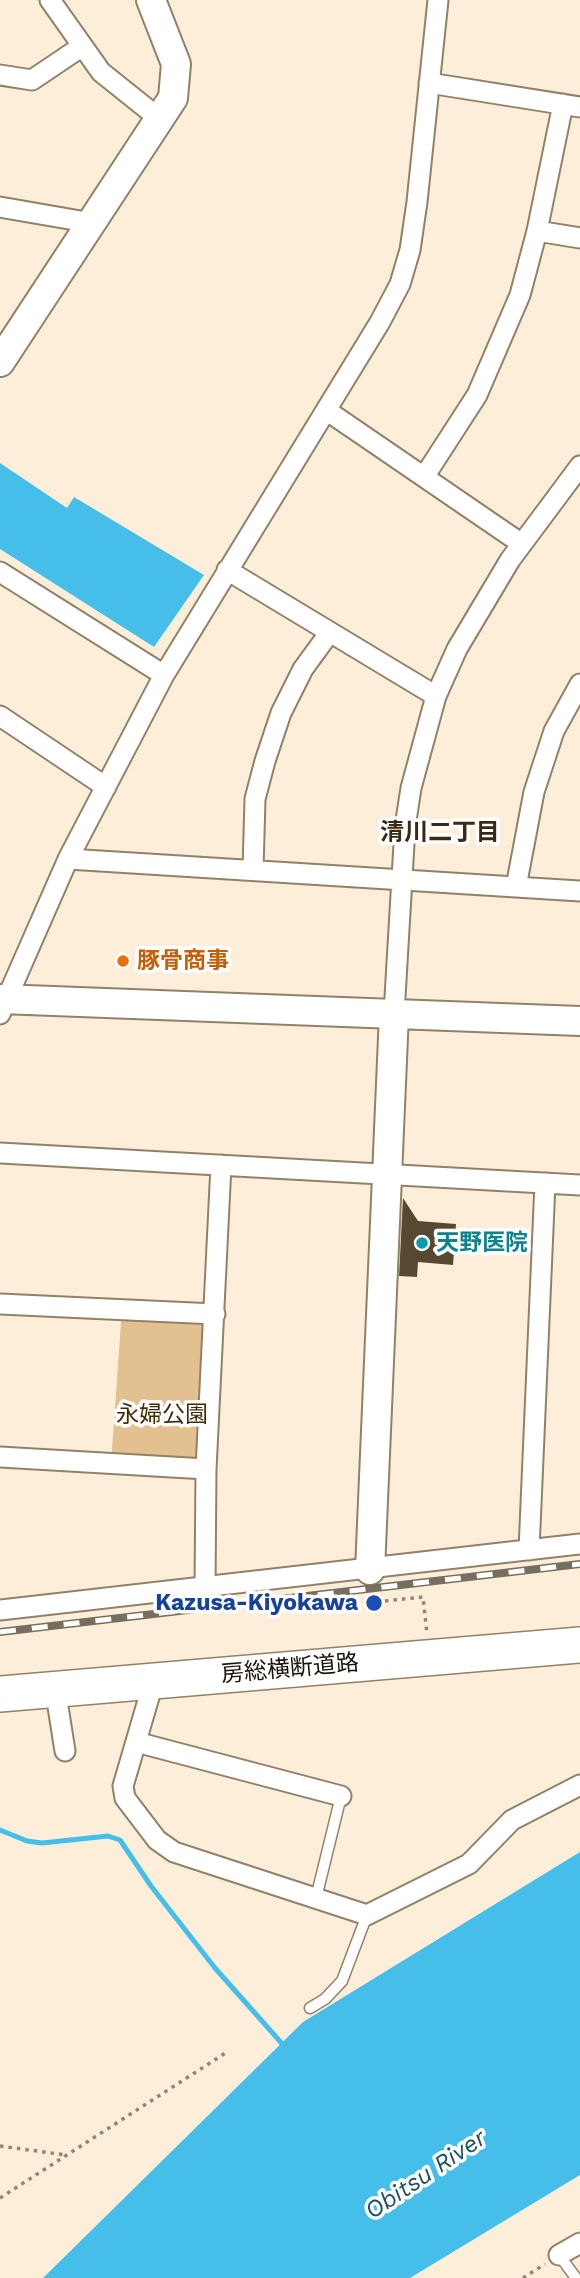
<!DOCTYPE html>
<html>
<head>
<meta charset="utf-8">
<style>
  body { margin:0 }
  canvas { display:block; background:#fdeed9 }
</style>
</head>
<body>
<canvas width="580" height="2278"></canvas>
<script>
const ctx = document.querySelector('canvas').getContext('2d');
ctx.lineJoin = 'round';
function fill(path, color) {
  ctx.fillStyle = color;
  ctx.fill(path, 'evenodd');
}
function poly(rows) {
  const path = new Path2D();
  for (const r of rows) {
    path.moveTo(r[0], r[1]);
    for (let i = 2; i < r.length; i += 2) path.lineTo(r[i], r[i + 1]);
  }
  return path;
}
function stroke(path, color, width, dash) {
  ctx.strokeStyle = color;
  ctx.lineWidth = width;
  ctx.lineCap = dash ? 'butt' : 'round';
  ctx.setLineDash(dash || []);
  ctx.stroke(path);
}
function write(font, color, halo, rows, align = 'center') {
  ctx.font = font + ' "Work Sans","Noto Sans JP",sans-serif';
  ctx.lineWidth = 7;
  ctx.setLineDash([]);
  ctx.textBaseline = 'middle';
  ctx.strokeStyle = halo;
  ctx.fillStyle = color;
  for (const [text, x, y, turn = 0] of rows) {
    ctx.save();
    ctx.translate(x, y);
    ctx.rotate((+turn || 0) * Math.PI / 180);
    ctx.textAlign = isNaN(turn) ? turn : align;
    if (halo) ctx.strokeText(text, 0, 0);
    ctx.fillText(text, 0, 0);
    ctx.restore();
  }
}
fill(poly([
  [122,1309,215,1314,206,1469,111,1464]
]), '#e2c08f');
fill(poly([
  [0,463,67,508,74,497,204,575,154,647,0,549],
  [580,1852,580,2175,410,2278,43,2278,303,2022]
]), '#45bfea');
stroke(poly([
  [0,1830,27,1841,42,1843,108,1836,120,1840,151,1886,215,1968,285,2047]
]), '#45bfea', 5);
fill(poly([
  [403,1198,418,1221,456,1224,453,1265,418,1262,417,1277,399,1276]
]), '#574831');
const lane = poly([
  [316,1898,341,1796],
  [310,2008,325,1999,342,1981,367,1915],
  [559,2255,576,2278]
]);
const street = poly([
  [50,0,101,72,161,120],
  [0,75,32,80,81,47],
  [429,83,580,107],
  [0,207,92,223],
  [537,231,580,238],
  [326,410,522,544],
  [424,477,477,395,520,295,537,231,563,104],
  [227,570,436,696],
  [0,572,164,675],
  [0,716,106,787],
  [68,859,580,891],
  [253,870,255,799,265,761,281,713,303,669,330,632],
  [516,887,534,792,554,731,580,684],
  [0,1014,68,859,164,675,380,322,400,284,410,250,417,202,438,0],
  [394,1014,405,827,411,788,436,696,457,649,510,560,580,466],
  [0,1153,580,1185],
  [0,1304,215,1314],
  [0,1457,206,1469],
  [529,1550,545,1183],
  [205,1588,206,1469,221,1165],
  [0,1610,580,1544],
  [154,1680,123,1786,125,1798,157,1840,174,1852,367,1915,469,1864,512,1820,580,1785],
  [55,1688,65,1751],
  [136,1742,341,1796],
  [559,2255,580,2243]
]);
const secondary = poly([
  [0,362,173,98,176,64,151,0],
  [0,999,580,1021],
  [370,1570,394,1014]
]);
const highway = poly([
  [0,1694,580,1645]
]);
stroke(lane, '#928169', 13);
stroke(street, '#928169', 23);
stroke(secondary, '#928169', 32);
stroke(highway, '#928169', 38);
stroke(poly([
  [385,1601,423,1597,427,1634],
  [0,2146,66,2155],
  [0,2198,227,2052],
  [523,2278,545,2264]
]), '#908676', 3.5, [3.5, 5]);
stroke(lane, '#fff', 10);
stroke(street, '#fff', 19);
stroke(secondary, '#fff', 28);
stroke(highway, '#fff', 35);
const rail = poly([
  [0,1632,580,1564]
]);
stroke(rail, '#786e60', 8);
stroke(rail, '#fff', 5, [16]);
for (const [x, y, r, color] of [
  [123,961,7,"#e8710a"],
  [422,1243,7,"#0f9aa8"],
  [374,1603,9,"#1a4fb4"]
]) {
  const dot = new Path2D();
  dot.arc(x, y, r, 0, 2 * Math.PI);
  ctx.fillStyle = color;
  ctx.fill(dot);
  stroke(dot, '#fff', 2.5);
}
write('bold 23px', '#c56008', '#fff', [
  ["豚骨商事",137,961]
], 'left');
write('bold 23px', '#0d838f', '#fff', [
  ["天野医院",436,1243]
], 'left');
write('23px', '#412b04', '#fff', [
  ["永婦公園",162,1415]
]);
write('bold 23px', '#164399', '#fff', [
  ["Kazusa-Kiyokawa",358,1603]
], 'right');
write('23px', '#181209', '#fff', [
  ["房総横断道路",290,1669,-5]
]);
write('bold 24px', '#392a15', '#fff', [
  ["清川二丁目",440,833]
]);
write('italic 24px', '#1c4e60', '#fff', [
  ["Obitsu River",426,2175,-34]
]);
</script>
</body>
</html>
